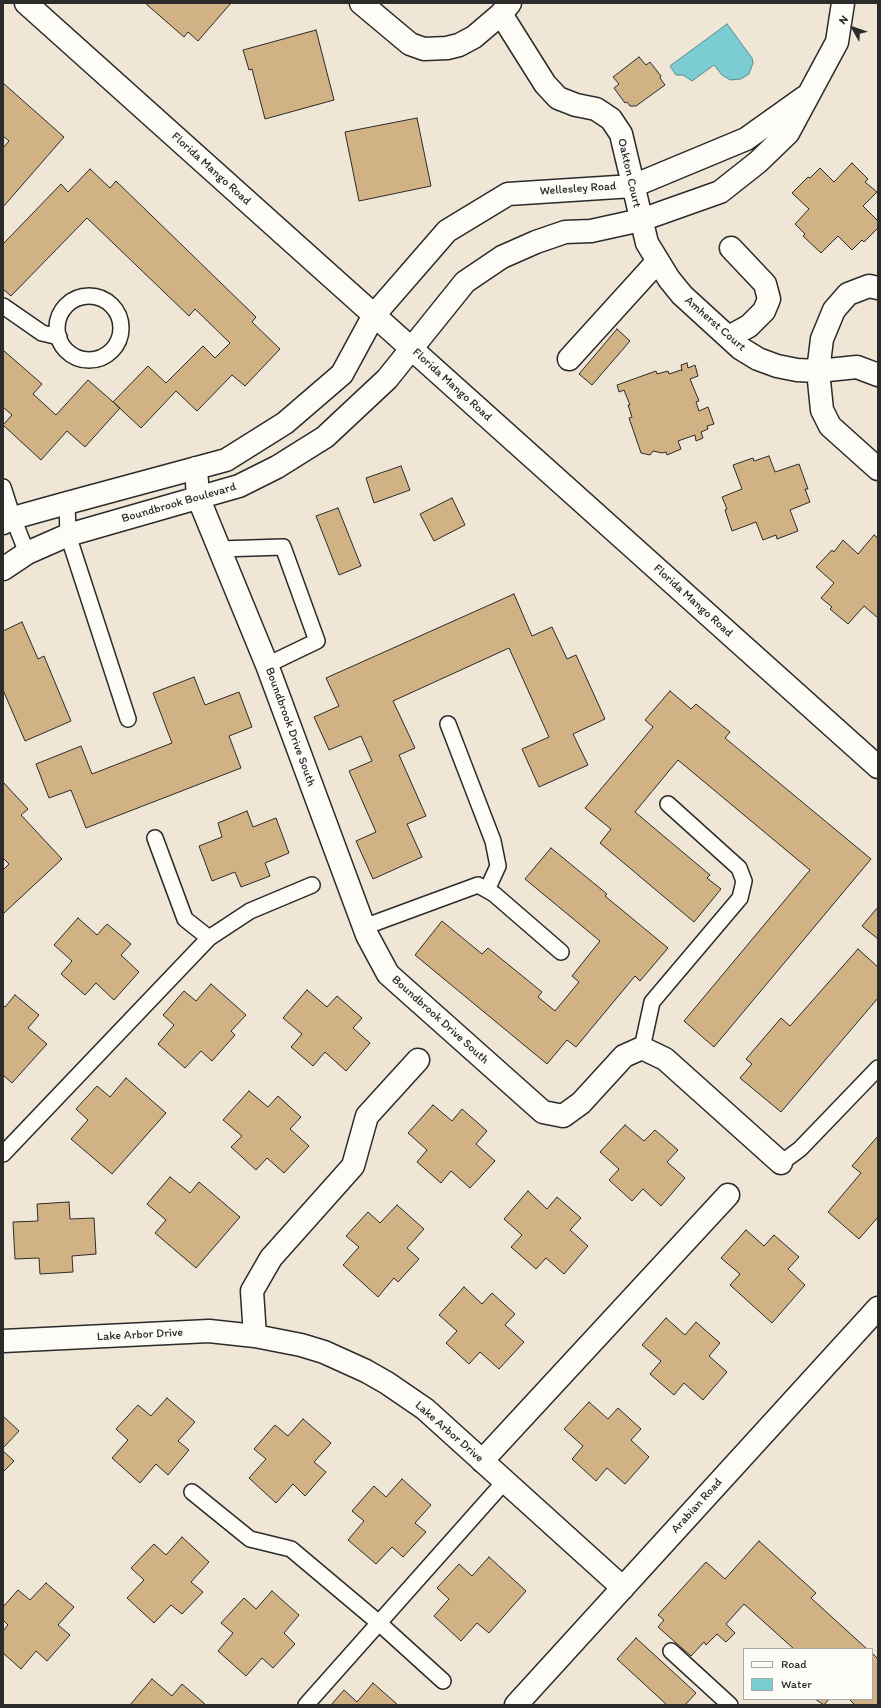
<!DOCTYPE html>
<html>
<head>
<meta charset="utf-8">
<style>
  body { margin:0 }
  #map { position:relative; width:881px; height:1708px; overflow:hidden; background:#f0e6d5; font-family:Itim,sans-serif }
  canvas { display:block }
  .frame { position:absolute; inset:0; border:4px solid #2b2b2b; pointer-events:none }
  .legend { position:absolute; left:743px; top:1648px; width:130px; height:52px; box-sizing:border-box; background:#fdfcf7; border:1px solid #a9a8a5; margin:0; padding:5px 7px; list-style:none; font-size:12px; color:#2b2b2b }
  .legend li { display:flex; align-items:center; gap:8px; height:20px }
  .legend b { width:20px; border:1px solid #a9a8a5 }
  .north { position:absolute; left:833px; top:8px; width:40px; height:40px; -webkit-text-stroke:3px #fdfcf7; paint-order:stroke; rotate:310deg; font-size:11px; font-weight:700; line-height:16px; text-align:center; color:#2b2b2b }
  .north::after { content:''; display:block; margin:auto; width:14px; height:18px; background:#2b2b2b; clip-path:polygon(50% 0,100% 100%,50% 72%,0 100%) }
</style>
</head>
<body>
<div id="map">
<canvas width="881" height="1708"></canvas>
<div class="frame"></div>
<ul class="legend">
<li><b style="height:5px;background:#fdfcf7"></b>Road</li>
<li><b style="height:11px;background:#7bcdd2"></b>Water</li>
</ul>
<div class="north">N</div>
</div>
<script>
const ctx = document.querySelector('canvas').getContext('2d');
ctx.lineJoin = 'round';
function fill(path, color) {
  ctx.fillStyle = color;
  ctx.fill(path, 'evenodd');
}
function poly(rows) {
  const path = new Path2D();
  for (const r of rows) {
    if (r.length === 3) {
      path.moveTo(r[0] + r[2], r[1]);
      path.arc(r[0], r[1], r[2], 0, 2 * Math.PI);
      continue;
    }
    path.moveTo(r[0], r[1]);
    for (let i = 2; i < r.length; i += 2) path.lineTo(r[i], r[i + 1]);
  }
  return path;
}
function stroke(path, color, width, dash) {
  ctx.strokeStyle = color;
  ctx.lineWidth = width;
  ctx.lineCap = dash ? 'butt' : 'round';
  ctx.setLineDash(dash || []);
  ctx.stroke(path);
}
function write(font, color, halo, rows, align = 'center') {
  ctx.font = font + ' Itim,sans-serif';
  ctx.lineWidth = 3.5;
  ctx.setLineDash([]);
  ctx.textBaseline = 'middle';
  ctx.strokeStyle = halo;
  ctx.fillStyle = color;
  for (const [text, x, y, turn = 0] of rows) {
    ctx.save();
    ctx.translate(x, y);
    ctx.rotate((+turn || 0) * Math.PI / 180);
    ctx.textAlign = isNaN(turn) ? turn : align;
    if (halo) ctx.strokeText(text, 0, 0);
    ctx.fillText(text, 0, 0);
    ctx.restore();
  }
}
const water = poly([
  [727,24,752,58,753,63,749,74,741,79,730,80,722,75,714,65,692,81,683,75,676,75,670,66,727,24]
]);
fill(water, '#7bcdd2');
stroke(water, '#5b8c8f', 1);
const building = poly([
  [145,3,231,3,198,41,188,32,184,37,145,3],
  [316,30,334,100,265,119,252,69,249,70,243,50,316,30],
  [639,57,646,65,650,62,661,76,660,78,665,85,636,106,630,106,627,102,625,103,614,88,619,84,613,77,639,57],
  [3,83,64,137,3,207,3,148,9,141,3,136,3,83],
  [417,118,431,186,359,201,345,132,417,118],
  [852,163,868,179,865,182,877,192,863,206,878,221,878,228,864,242,862,240,852,250,838,236,821,253,803,236,805,234,795,224,809,209,792,193,808,177,810,178,820,168,834,182,852,163],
  [90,169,110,188,116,181,256,317,252,322,280,349,245,386,232,375,197,411,176,391,141,428,113,402,148,366,166,383,203,346,215,358,230,343,195,309,189,316,87,218,11,296,3,289,3,244,61,184,68,192,90,169],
  [617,329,630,341,592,385,579,374,617,329],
  [3,350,42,384,33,394,56,415,88,380,120,408,85,447,67,431,41,460,3,425,12,415,3,407,3,350],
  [687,363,688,368,695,365,698,376,690,379,699,401,696,402,699,411,708,407,714,424,707,426,708,429,701,432,703,438,696,441,695,435,678,441,681,449,667,455,666,452,662,453,653,451,650,455,641,453,629,418,632,417,628,405,630,405,624,390,619,392,617,385,656,371,657,374,668,371,669,374,681,370,682,371,681,365,687,363],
  [769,456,775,472,799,464,808,489,805,489,810,502,790,510,798,531,777,539,776,535,763,540,756,522,732,531,725,510,727,509,722,497,742,489,733,465,753,458,754,461,769,456],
  [401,466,410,490,374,503,366,478,401,466],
  [452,498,465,525,434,541,420,514,452,498],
  [338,508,361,566,339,575,316,516,338,508],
  [874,535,878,538,878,618,864,606,848,624,830,609,832,607,821,598,834,583,816,567,832,550,834,552,843,540,858,554,874,535],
  [514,594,532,636,552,627,567,659,576,655,605,719,573,734,588,765,539,787,522,749,549,737,509,648,393,701,415,748,399,755,426,816,407,824,422,857,373,879,356,841,376,832,349,771,372,761,361,736,329,750,314,717,339,706,326,678,514,594],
  [22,622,38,659,44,656,71,721,25,741,3,690,3,631,22,622],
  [194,677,205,705,239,692,252,727,229,736,241,768,86,828,71,790,49,798,36,764,81,746,92,774,172,743,153,693,194,677],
  [670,691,691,709,696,704,730,732,725,738,871,859,714,1047,684,1021,810,870,678,760,635,812,710,875,707,878,721,889,694,922,600,843,611,829,585,808,653,727,645,720,670,691],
  [3,782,28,809,21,815,62,859,3,914,3,870,9,864,3,858,3,782],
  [247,811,253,827,276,818,289,853,265,863,270,876,241,887,235,872,212,881,199,846,222,837,218,823,247,811],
  [551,848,607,894,605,896,668,948,640,981,635,976,576,1047,567,1040,547,1064,415,955,442,921,482,954,488,948,542,992,538,997,555,1011,579,982,572,976,600,941,525,879,551,848],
  [878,907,878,939,862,926,878,907],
  [78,918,97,935,107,924,131,944,121,955,139,972,114,1000,96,983,85,995,61,974,72,961,54,945,78,918],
  [858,949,878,967,878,998,781,1112,740,1078,752,1064,746,1059,781,1018,790,1026,858,949],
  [211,984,246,1015,231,1031,235,1035,212,1061,201,1051,185,1068,158,1044,174,1025,163,1015,184,991,196,1001,211,984],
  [307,990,327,1007,337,996,362,1018,353,1028,370,1043,346,1071,325,1052,313,1066,291,1047,302,1034,283,1018,307,990],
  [15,995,39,1015,28,1028,47,1044,12,1083,3,1075,3,1005,5,1007,15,995],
  [126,1078,166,1113,112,1174,71,1139,88,1120,76,1109,97,1086,110,1097,126,1078],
  [249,1091,268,1107,278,1096,301,1117,290,1129,309,1146,284,1173,267,1158,256,1170,231,1147,242,1136,223,1120,249,1091],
  [433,1105,452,1121,462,1109,487,1131,476,1144,495,1161,470,1188,451,1171,441,1183,417,1162,427,1150,408,1133,433,1105],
  [625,1125,644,1141,655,1130,678,1150,667,1162,685,1178,661,1206,643,1189,632,1201,609,1180,619,1169,600,1152,625,1125],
  [878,1136,878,1217,859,1239,828,1212,861,1173,852,1166,878,1136],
  [170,1177,190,1193,199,1182,240,1217,196,1268,155,1233,166,1220,147,1204,170,1177],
  [528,1191,547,1209,557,1197,581,1218,570,1230,588,1246,564,1274,546,1258,536,1269,511,1247,522,1235,504,1219,528,1191],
  [69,1202,70,1219,94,1218,96,1254,72,1256,73,1272,40,1274,39,1258,15,1259,13,1222,38,1221,37,1204,69,1202],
  [397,1205,424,1229,407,1248,419,1259,398,1282,394,1278,378,1297,343,1265,359,1247,346,1236,368,1212,380,1223,397,1205],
  [746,1230,764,1246,774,1235,799,1257,788,1269,805,1285,772,1323,730,1285,740,1274,721,1258,746,1230],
  [464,1287,482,1304,492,1293,515,1314,505,1325,524,1342,499,1369,480,1352,469,1364,446,1343,457,1331,439,1315,464,1287],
  [666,1318,685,1335,696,1322,720,1343,709,1356,727,1372,703,1400,684,1383,674,1395,650,1374,661,1361,642,1345,666,1318],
  [167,1398,195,1422,178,1441,189,1450,168,1475,156,1464,140,1483,112,1458,128,1440,116,1429,138,1405,151,1416,167,1398],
  [589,1402,608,1419,618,1408,641,1429,631,1440,649,1457,625,1484,607,1468,596,1481,572,1459,583,1446,564,1429,589,1402],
  [3,1416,19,1431,3,1448,3,1416],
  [303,1419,331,1443,314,1462,326,1472,305,1496,293,1484,276,1503,249,1478,266,1459,254,1449,275,1425,288,1436,303,1419],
  [3,1451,14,1461,3,1472,3,1451],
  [402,1479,431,1505,415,1523,426,1532,403,1557,392,1547,376,1564,348,1540,364,1521,352,1511,374,1486,386,1497,402,1479],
  [182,1537,209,1562,191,1582,203,1592,182,1614,171,1605,154,1623,127,1598,144,1580,131,1568,154,1544,166,1555,182,1537],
  [759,1541,816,1593,811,1598,867,1649,794,1649,744,1604,726,1624,735,1633,726,1642,717,1634,706,1645,704,1642,691,1656,658,1627,664,1620,658,1615,706,1562,725,1579,759,1541],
  [489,1557,526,1591,489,1633,477,1623,461,1641,434,1616,449,1599,437,1588,459,1564,472,1576,489,1557],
  [46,1583,74,1607,58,1625,70,1635,47,1661,36,1651,21,1669,3,1653,3,1631,8,1625,3,1620,3,1607,18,1590,30,1600,46,1583],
  [272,1591,299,1615,284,1633,295,1644,273,1668,262,1658,246,1676,218,1651,233,1633,221,1623,244,1598,256,1609,272,1591],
  [636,1638,696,1693,685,1705,667,1705,617,1659,636,1638],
  [872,1653,878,1659,878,1705,855,1705,849,1699,872,1699,872,1653],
  [152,1679,172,1696,182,1684,206,1705,130,1705,152,1679],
  [373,1683,398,1705,331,1705,344,1690,357,1702,373,1683],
  [815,1699,829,1699,824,1705,815,1699]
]);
fill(building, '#d1b285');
stroke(building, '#2b2b2b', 1);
const service = poly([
  [89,328,32],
  [3,306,42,333,59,337],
  [3,487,13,518,27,553],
  [67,503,68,535,128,719],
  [220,549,283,547,317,641,267,665],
  [448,724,493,841,498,866,487,890],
  [155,838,185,919,209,938],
  [364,927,478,885,494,894,561,952],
  [642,1048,652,1002,740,898,744,881,739,868,668,804],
  [3,1154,209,938,250,911,312,885],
  [781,1163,800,1149,878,1068],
  [192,1492,250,1539,291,1549,379,1623,443,1681],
  [671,1651,730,1705],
  [306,1705,505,1481]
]);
const minor = poly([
  [361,3,410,44,424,49,447,48,459,45,474,37,501,14,510,3],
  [501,14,545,84,558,98,576,105,596,109,611,119,621,134,647,243,669,279,682,295,740,348,758,359,777,366,797,370,818,371,857,367,878,375],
  [878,288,869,286,848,294,834,310,822,339,818,371,822,410,830,426,878,469],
  [729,337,749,326,764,311,769,299,765,284,731,248],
  [569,359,657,262],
  [196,468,198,497,267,665,367,935,388,974,543,1112,563,1116,581,1103,624,1056,642,1048,665,1059,781,1163],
  [3,523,13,518,67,503,226,460,285,423,342,374,374,315,447,231,508,194,633,186,746,139,805,97],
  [3,569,27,553,68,535,239,486,277,467,325,437,387,379,465,282,502,257,536,242,565,232,591,231,641,220,720,192,758,162,788,133,837,42,843,3],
  [255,1336,252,1291,271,1258,353,1166,367,1116,418,1060],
  [3,1341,209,1331,255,1336,301,1345,324,1352,366,1371,387,1383,425,1409,623,1588],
  [482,1461,728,1195],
  [516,1705,878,1308]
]);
const tertiary = poly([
  [26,3,878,767]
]);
stroke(service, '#2b2b2b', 18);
stroke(minor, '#2b2b2b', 25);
stroke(tertiary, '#2b2b2b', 25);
stroke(service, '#fdfcf7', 15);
stroke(minor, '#fdfcf7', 22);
stroke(tertiary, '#fdfcf7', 22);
write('12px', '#2b2b2b', '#fdfcf7', [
  ["Florida Mango Road",211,169,42],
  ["Oakton Court",629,173,77],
  ["Wellesley Road",578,189,-4],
  ["Amherst Court",715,324,41],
  ["Florida Mango Road",452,385,42],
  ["Boundbrook Boulevard",179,503,-16],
  ["Florida Mango Road",693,601,42],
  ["Boundbrook Drive South",290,727,70],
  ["Boundbrook Drive South",440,1020,42],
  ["Lake Arbor Drive",140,1335,-3],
  ["Lake Arbor Drive",449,1432,41],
  ["Arabian Road",697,1506,-48]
]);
</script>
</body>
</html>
